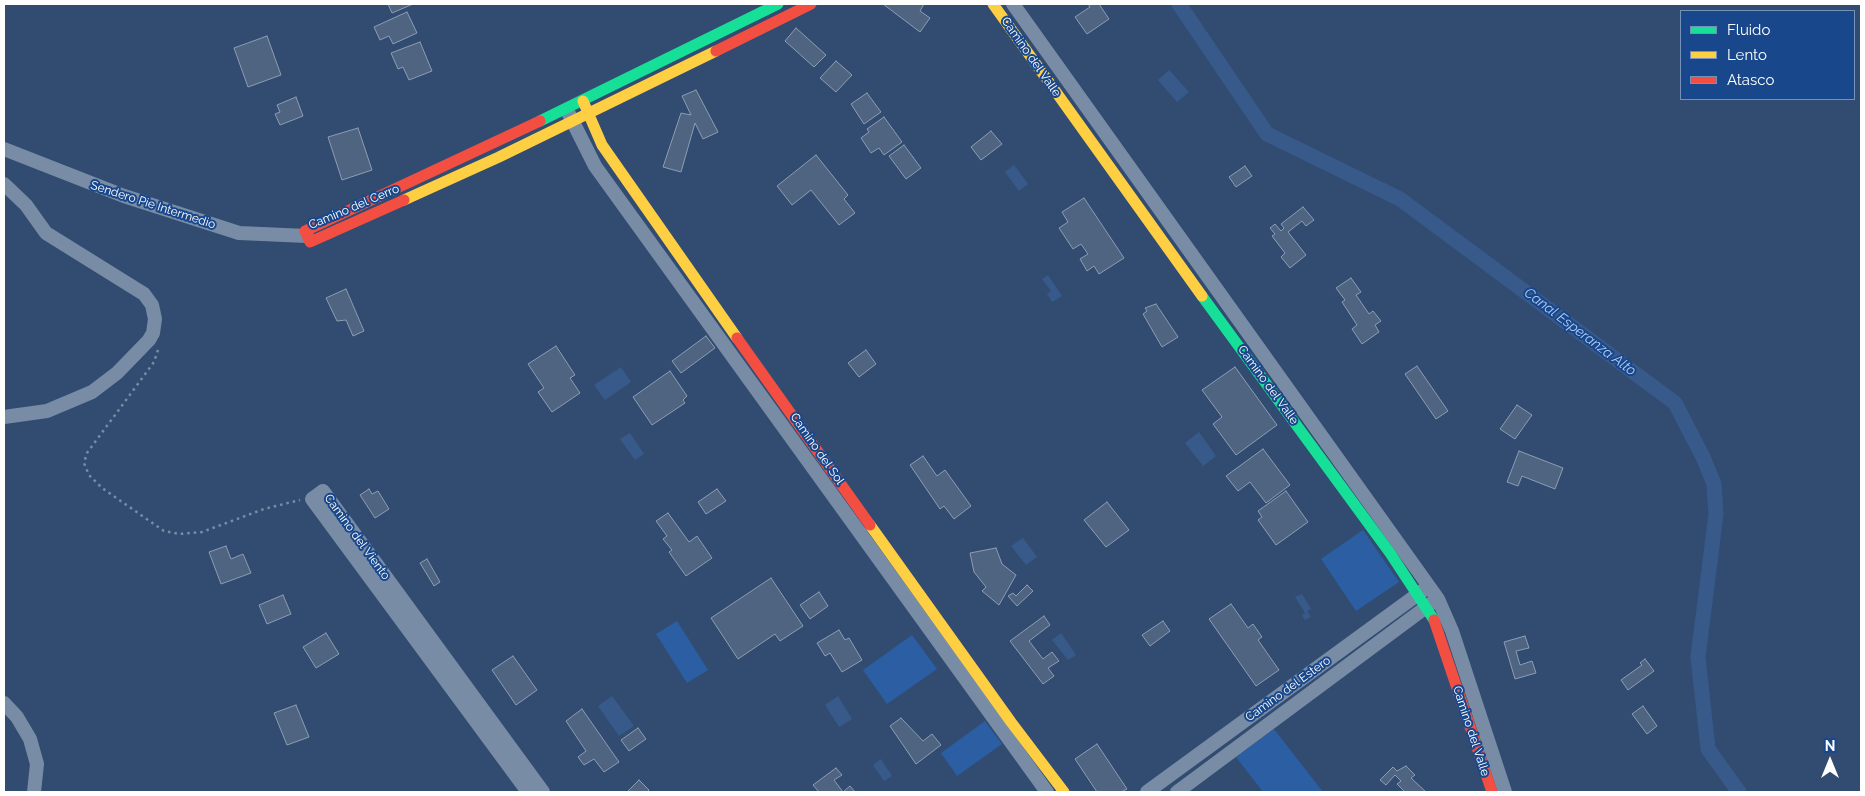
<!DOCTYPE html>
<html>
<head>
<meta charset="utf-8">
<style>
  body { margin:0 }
  #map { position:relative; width:1865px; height:796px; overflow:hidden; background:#324c71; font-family:Raleway,sans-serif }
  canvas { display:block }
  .frame { position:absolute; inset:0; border:5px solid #fff; pointer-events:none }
  .legend { position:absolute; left:1680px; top:10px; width:175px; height:90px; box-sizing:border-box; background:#18478b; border:1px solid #7491b9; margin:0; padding:6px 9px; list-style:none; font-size:15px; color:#fff }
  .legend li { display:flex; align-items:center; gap:10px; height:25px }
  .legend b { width:25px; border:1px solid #7491b9 }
  .north { position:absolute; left:1805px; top:736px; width:50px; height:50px; -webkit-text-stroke:4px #18478b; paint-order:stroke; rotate:0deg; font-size:14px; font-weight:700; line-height:20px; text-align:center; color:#fff }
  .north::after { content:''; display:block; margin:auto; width:18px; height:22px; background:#fff; clip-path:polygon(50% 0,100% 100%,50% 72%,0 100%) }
</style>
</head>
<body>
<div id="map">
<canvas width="1865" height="796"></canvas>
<div class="frame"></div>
<ul class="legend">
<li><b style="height:6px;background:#16e098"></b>Fluido</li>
<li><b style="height:6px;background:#ffcf43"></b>Lento</li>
<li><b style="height:6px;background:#f24e42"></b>Atasco</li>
</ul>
<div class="north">N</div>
</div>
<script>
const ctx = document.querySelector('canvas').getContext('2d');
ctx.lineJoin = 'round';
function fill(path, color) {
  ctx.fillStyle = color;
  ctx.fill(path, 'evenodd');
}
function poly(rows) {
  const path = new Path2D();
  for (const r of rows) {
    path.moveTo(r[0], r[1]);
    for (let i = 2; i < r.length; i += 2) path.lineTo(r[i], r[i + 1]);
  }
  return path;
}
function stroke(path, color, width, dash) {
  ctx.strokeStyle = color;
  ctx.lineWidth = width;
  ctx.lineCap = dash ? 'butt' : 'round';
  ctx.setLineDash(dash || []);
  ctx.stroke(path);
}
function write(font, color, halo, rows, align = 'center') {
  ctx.font = font + ' Raleway,sans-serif';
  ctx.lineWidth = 4;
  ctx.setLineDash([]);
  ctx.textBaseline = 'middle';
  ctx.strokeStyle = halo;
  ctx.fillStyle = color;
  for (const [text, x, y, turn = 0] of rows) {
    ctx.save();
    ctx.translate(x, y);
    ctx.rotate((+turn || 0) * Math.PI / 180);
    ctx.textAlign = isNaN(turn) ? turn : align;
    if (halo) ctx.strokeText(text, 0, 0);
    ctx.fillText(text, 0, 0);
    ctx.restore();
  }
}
fill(poly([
  [1363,530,1399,582,1356,611,1321,559],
  [677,621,708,670,687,683,656,634],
  [912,635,937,669,887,704,863,670],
  [985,721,1002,744,957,776,941,753],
  [1274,729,1323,792,1263,792,1236,757]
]), '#2b5ea2');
fill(poly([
  [1169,70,1189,92,1177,102,1158,80],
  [1014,165,1028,184,1019,191,1005,172],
  [1048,275,1062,296,1052,302,1047,294,1051,291,1042,279],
  [621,367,631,382,605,400,594,385],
  [1199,432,1216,456,1203,466,1185,443],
  [630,433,644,454,635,460,620,439],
  [1023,538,1037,557,1026,565,1011,546],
  [1302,594,1311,609,1307,611,1311,617,1305,620,1302,615,1305,613,1295,597],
  [1061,633,1076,655,1068,660,1052,640],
  [612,696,634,726,619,736,598,706],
  [838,696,852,719,839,727,825,705],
  [881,759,892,776,884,781,873,765]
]), '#375a8a');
stroke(poly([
  [1179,4,1267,134,1400,199,1675,403,1703,457,1714,484,1716,514,1698,657,1708,749,1739,792]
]), '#375a8a', 15);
const building = poly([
  [388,4,413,4,392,13,388,4],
  [883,4,924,4,920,11,930,18,920,32,883,4],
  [1088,4,1099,4,1109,19,1087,34,1075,17,1090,7,1088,4],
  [407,12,417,33,393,44,389,36,380,40,374,27,407,12],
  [796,28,826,55,814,67,785,41,796,28],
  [267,36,281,75,248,87,234,48,267,36],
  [420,42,432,71,409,80,403,67,398,69,391,53,420,42],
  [836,61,852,75,836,92,820,78,836,61],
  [696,90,718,132,703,139,695,123,681,172,663,167,681,113,691,115,682,96,696,90],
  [867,93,881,112,864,124,851,104,867,93],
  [296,97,303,116,280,125,275,114,280,112,277,105,296,97],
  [884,117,902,142,884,155,879,148,871,153,861,138,869,132,867,129,884,117],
  [358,128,372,170,342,180,328,137,358,128],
  [991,131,1002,144,981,160,971,147,991,131],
  [904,145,921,168,906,179,889,156,904,145],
  [816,155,848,195,844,199,855,213,839,225,811,190,792,205,777,186,816,155],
  [1245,166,1252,176,1236,187,1229,177,1245,166],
  [1084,198,1124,258,1099,274,1094,266,1087,271,1080,259,1088,254,1081,244,1073,249,1059,228,1068,222,1062,212,1084,198],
  [1303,207,1314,220,1306,226,1302,221,1288,232,1306,255,1290,268,1281,257,1285,253,1272,236,1275,234,1270,228,1275,224,1281,231,1284,228,1281,224,1303,207],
  [1351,278,1361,292,1356,295,1369,314,1373,311,1381,321,1375,325,1379,332,1362,344,1352,329,1357,325,1342,302,1345,300,1336,288,1351,278],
  [346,289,364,331,353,336,346,320,337,321,326,298,346,289],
  [1156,304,1178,337,1162,347,1143,314,1147,311,1145,308,1156,304],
  [706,336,715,348,681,373,672,361,706,336],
  [556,346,575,375,570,378,580,393,552,412,538,392,544,388,528,364,556,346],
  [866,350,876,364,859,377,848,363,866,350],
  [1417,366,1448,411,1436,419,1405,374,1417,366],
  [1235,367,1277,425,1236,455,1213,424,1222,417,1202,390,1235,367],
  [670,371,687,396,683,400,685,403,652,425,633,397,670,371],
  [1517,405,1532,415,1515,439,1500,429,1517,405],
  [1263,449,1290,485,1266,503,1250,482,1238,491,1226,476,1263,449],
  [1519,451,1563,468,1555,489,1522,476,1518,486,1507,482,1519,451],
  [923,456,937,476,945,470,971,506,954,519,944,506,940,509,910,465,923,456],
  [369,489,372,494,378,491,389,509,375,518,360,495,369,489],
  [717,489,726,501,706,514,698,502,717,489],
  [1286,491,1308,522,1276,545,1258,520,1262,517,1258,511,1286,491],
  [1107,502,1129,530,1106,547,1084,520,1107,502],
  [668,513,689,542,697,536,712,558,686,576,669,552,672,550,663,539,667,536,656,521,668,513],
  [226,546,231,559,243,554,251,573,221,584,209,552,226,546],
  [996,548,1002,564,1016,575,999,605,982,591,986,587,974,572,970,553,996,548],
  [427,559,440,582,434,586,420,563,427,559],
  [771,578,803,626,780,641,775,634,738,659,711,618,771,578],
  [1027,585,1033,591,1017,606,1008,596,1013,593,1016,596,1027,585],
  [819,592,828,606,810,619,800,605,819,592],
  [283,595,291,614,267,624,259,605,283,595],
  [1231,604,1248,628,1253,624,1262,637,1258,640,1279,670,1256,686,1209,619,1231,604],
  [1044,616,1050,625,1029,641,1043,659,1052,652,1059,661,1048,668,1054,676,1043,684,1010,641,1044,616],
  [1163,621,1170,631,1150,646,1142,635,1163,621],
  [839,630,845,640,849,638,862,660,842,672,830,653,825,656,817,643,839,630],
  [326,633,339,654,316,668,303,647,326,633],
  [1525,636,1529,648,1516,651,1520,665,1532,661,1536,673,1515,679,1504,642,1525,636],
  [513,656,537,690,516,705,492,670,513,656],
  [1645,659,1654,671,1628,690,1621,680,1642,665,1640,663,1645,659],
  [296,705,309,737,287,745,274,713,296,705],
  [1643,706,1657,726,1647,734,1632,714,1643,706],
  [582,709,619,762,604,772,594,759,584,765,578,757,586,751,566,721,582,709],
  [901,718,923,741,932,734,941,745,916,764,890,726,901,718],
  [638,728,646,739,629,751,621,740,638,728],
  [1097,744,1127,789,1121,792,1097,792,1075,759,1097,744],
  [1406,766,1415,775,1411,778,1426,792,1405,792,1397,784,1401,781,1395,775,1386,785,1380,780,1393,767,1397,771,1406,766],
  [836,768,842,775,834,780,843,792,850,786,855,792,819,792,813,785,836,768],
  [639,780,649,790,647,792,627,792,639,780]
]);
fill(building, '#4f6481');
stroke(building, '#8d9db4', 1);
stroke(poly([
  [158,350,154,362,87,453,84,463,89,475,102,488,164,531,179,534,202,532,264,509,300,500]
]), '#798ca5', 2.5, [2.5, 4]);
stroke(poly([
  [1013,4,1438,599,1452,631,1505,792],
  [569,114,595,166,1047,792],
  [4,149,124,196,239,233,307,236],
  [4,184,26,205,46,233,144,294,152,305,155,319,153,333,149,340,117,373,92,392,47,411,4,417],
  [4,703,17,717,30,739,37,764,34,792],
  [528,792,312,499,323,491,543,792],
  [1147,792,1425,589],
  [1177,792,1433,602]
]), '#798ca5', 14);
stroke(poly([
  [540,121,778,4],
  [1202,296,1390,553,1434,620]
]), '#16e098', 11);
stroke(poly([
  [993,4,1202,296],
  [583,101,602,145,737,338],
  [404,200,499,157,716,51],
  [870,525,1011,722,1064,792]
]), '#ffcf43', 11);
stroke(poly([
  [716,51,811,4],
  [404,200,310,242,305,231,540,121],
  [737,338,870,525],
  [1434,620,1492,792]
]), '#f24e42', 11);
write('12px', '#fff', '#18478b', [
  ["Camino del Valle",1031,57,55],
  ["Sendero Pie Intermedio",153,205,18],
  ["Camino del Cerro",354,207,-23],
  ["Camino del Valle",1268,385,54],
  ["Camino del Sol",817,449,55],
  ["Camino del Viento",357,537,54],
  ["Camino del Estero",1288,689,-36],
  ["Camino del Valle",1471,731,72]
]);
write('italic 14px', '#aecdf5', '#18478b', [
  ["Canal Esperanza Alto",1580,332,37]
]);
</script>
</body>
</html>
